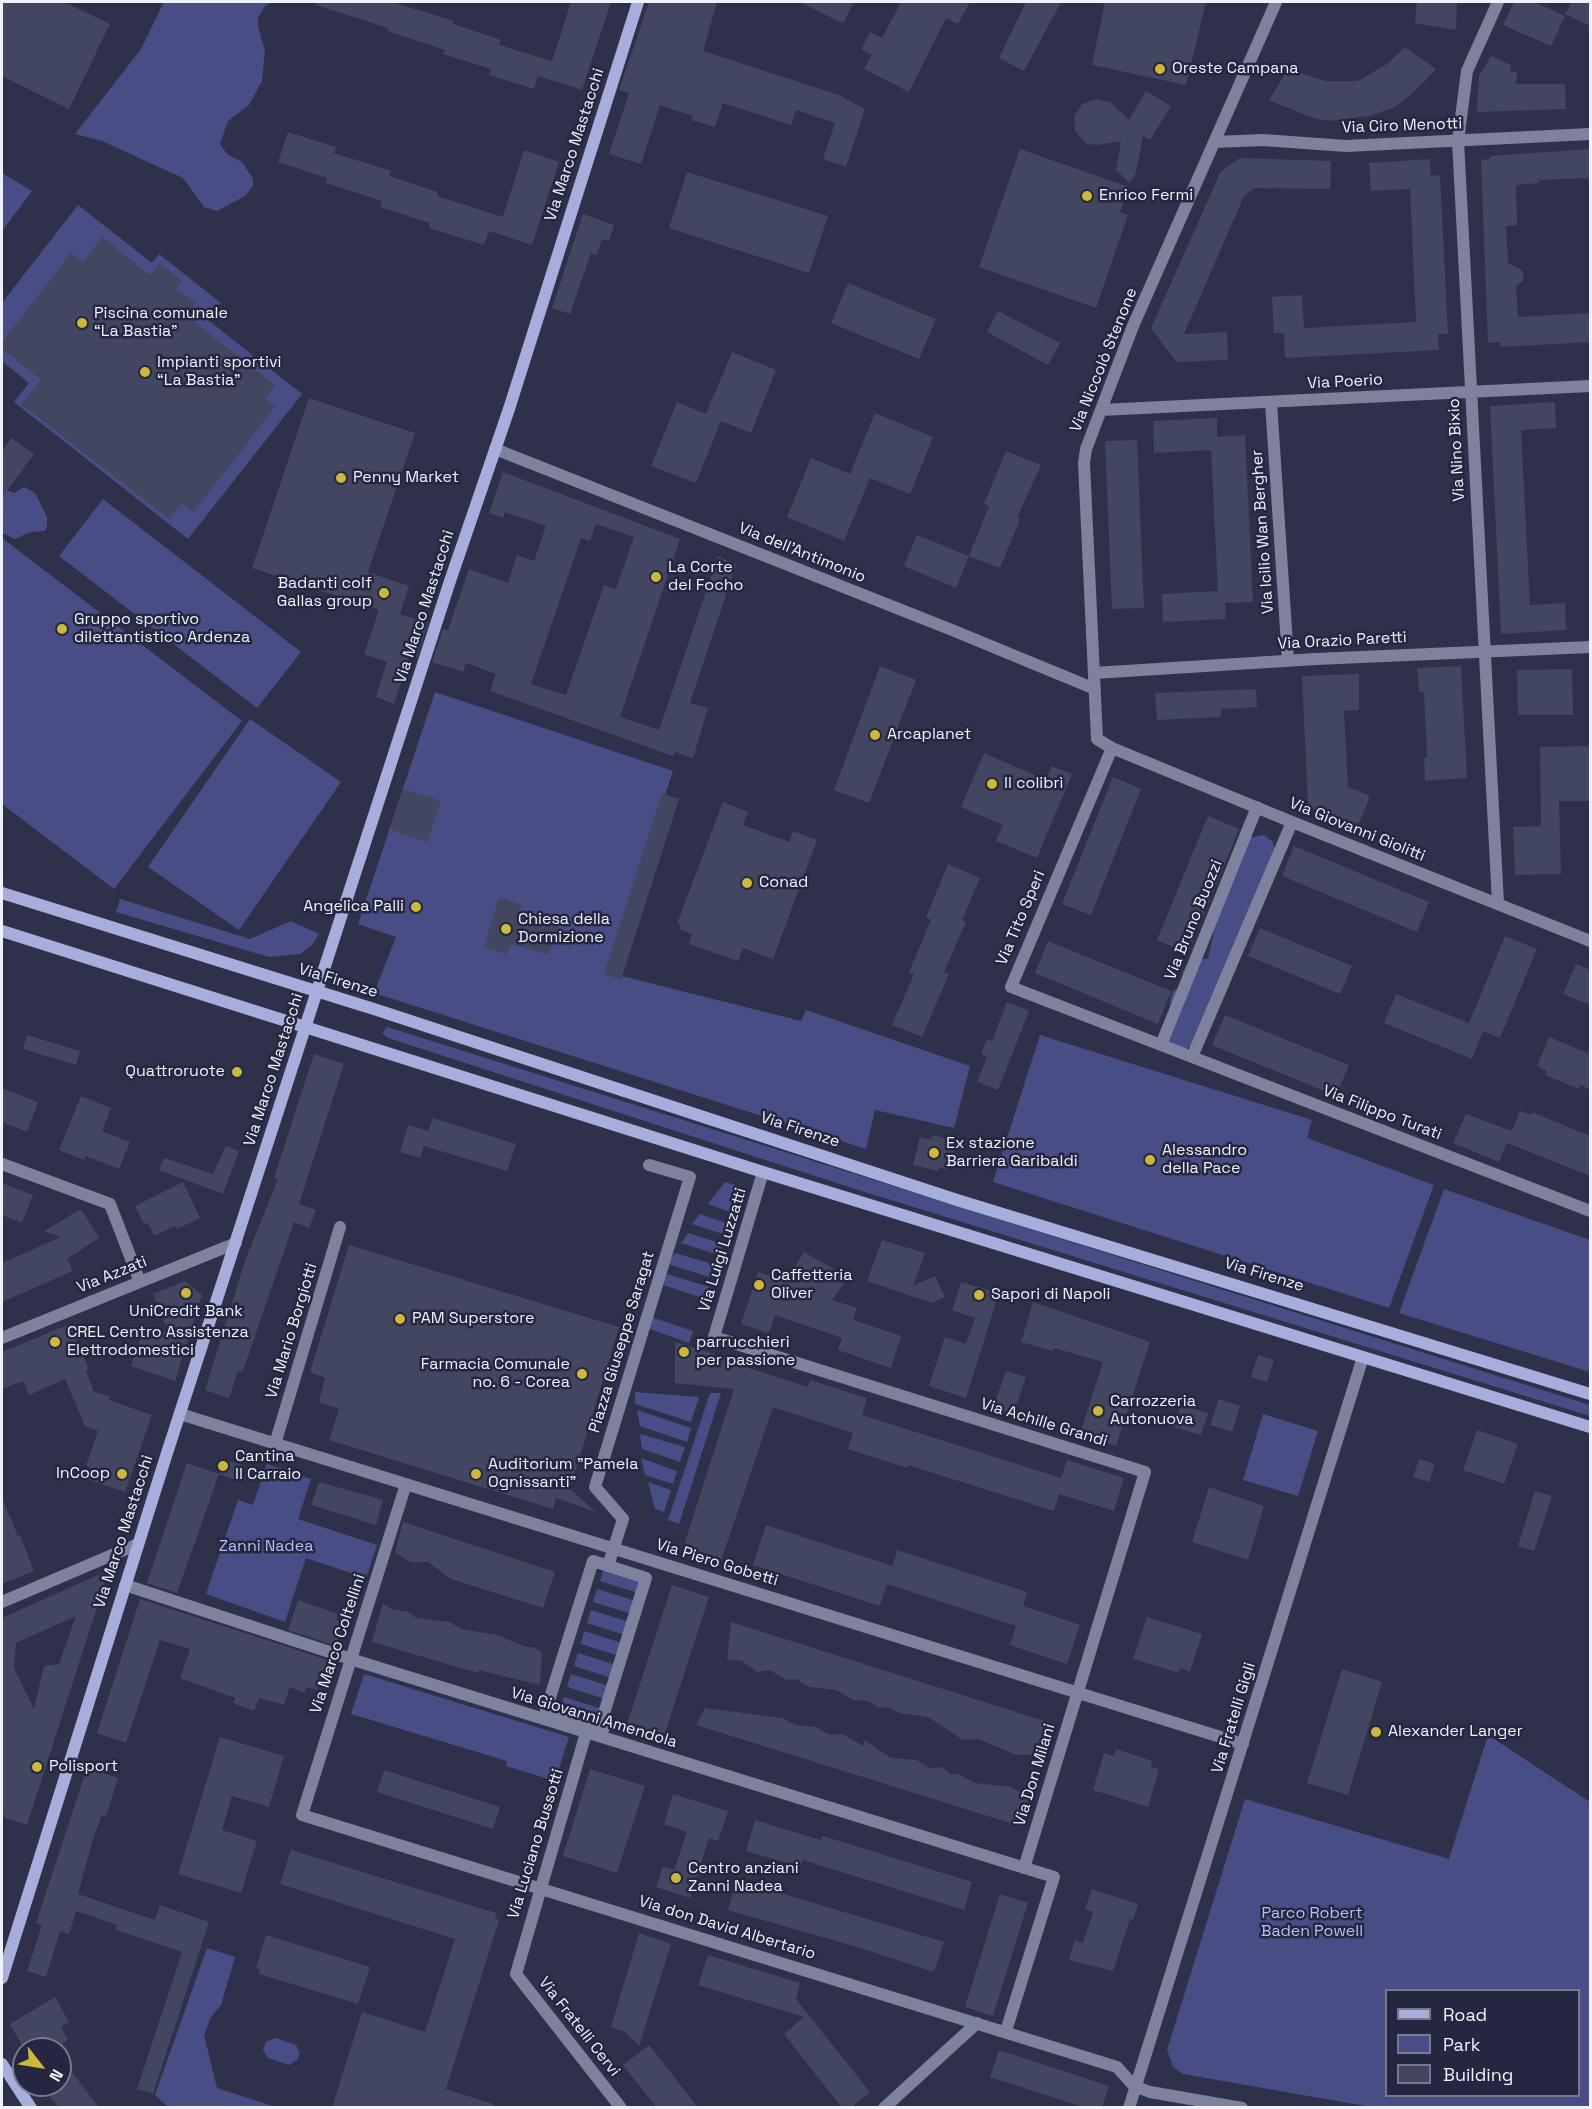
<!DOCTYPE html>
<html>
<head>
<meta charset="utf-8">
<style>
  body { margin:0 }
  #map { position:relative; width:1592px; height:2109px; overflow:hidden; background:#2f314b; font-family:"Space Grotesk",sans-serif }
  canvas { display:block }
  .frame { position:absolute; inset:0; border:3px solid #eff1ff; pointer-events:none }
  .legend { position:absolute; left:1385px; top:1989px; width:195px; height:108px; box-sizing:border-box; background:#252740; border:2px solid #76788c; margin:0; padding:8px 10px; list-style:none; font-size:18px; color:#eff1ff }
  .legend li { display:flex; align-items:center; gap:12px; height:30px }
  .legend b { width:30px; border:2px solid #76788c }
  .north { position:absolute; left:12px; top:2037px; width:60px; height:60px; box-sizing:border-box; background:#252740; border:2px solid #76788c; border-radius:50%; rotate:121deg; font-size:16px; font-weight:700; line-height:24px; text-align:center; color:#eff1ff }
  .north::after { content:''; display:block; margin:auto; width:21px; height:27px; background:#ceb837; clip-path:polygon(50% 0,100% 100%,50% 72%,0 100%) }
</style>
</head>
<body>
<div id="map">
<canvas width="1592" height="2109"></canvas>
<div class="frame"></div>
<ul class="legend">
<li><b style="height:8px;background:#a8aedb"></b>Road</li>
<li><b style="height:16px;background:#494d85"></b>Park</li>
<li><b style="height:16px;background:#434661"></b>Building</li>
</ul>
<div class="north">N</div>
</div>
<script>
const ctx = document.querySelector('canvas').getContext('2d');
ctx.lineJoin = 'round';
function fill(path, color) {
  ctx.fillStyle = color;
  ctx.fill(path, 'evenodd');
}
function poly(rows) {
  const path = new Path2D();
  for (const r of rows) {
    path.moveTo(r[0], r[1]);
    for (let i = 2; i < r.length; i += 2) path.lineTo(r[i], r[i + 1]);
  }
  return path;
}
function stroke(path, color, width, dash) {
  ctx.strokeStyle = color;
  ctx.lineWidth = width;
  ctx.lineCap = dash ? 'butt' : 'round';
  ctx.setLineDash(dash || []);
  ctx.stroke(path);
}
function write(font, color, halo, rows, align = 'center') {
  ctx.font = font + ' "Space Grotesk",sans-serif';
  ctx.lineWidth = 5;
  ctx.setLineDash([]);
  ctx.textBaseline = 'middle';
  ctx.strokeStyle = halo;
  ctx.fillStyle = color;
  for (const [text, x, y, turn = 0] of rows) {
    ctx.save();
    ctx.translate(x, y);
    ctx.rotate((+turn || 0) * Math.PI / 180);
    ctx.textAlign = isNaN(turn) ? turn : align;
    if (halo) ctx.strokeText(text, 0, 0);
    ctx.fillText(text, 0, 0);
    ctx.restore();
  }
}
fill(poly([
  [164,2,272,2,265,6,258,18,258,27,265,51,262,81,249,105,228,121,220,144,227,154,242,162,253,179,253,186,245,196,217,211,204,207,183,178,102,141,75,134,141,49],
  [2,173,32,191,2,231],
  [78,205,152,263,159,254,221,303,208,320,302,394,188,539,14,402,29,383,2,361,2,303],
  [24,487,35,493,47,517,47,526,45,531,30,532,15,539,2,533,2,488,14,493],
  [103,499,301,652,257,708,59,556],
  [2,538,242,721,114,889,2,804],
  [435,692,673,771,606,972,801,1021,806,1010,970,1066,954,1128,875,1110,866,1149,374,993,396,937,358,924],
  [250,719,341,782,239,930,148,867],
  [1264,835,1273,842,1275,851,1196,1043,1178,1054,1163,1033,1172,1015,1170,1001,1173,991,1182,987,1183,972,1188,963,1196,959,1208,959,1216,921,1247,838],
  [120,899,250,939,291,921,319,934,312,945,300,954,269,957,116,912],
  [387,1027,1590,1405,1590,1416,852,1188,388,1038,382,1033],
  [1040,1035,1312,1120,1307,1138,1434,1185,1389,1308,993,1182],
  [725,1182,741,1187,733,1213,708,1204],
  [1444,1189,1590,1240,1590,1372,1399,1313],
  [700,1214,729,1224,726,1235,692,1224],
  [688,1233,723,1244,719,1255,681,1243],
  [675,1253,716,1265,712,1278,668,1264],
  [667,1274,709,1287,706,1299,660,1284],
  [651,1317,693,1331,689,1343,647,1328],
  [635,1392,699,1397,691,1422,635,1404],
  [710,1393,721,1393,679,1524,668,1520],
  [637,1410,691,1428,687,1442,640,1426],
  [1263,1414,1318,1431,1298,1496,1243,1480],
  [640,1434,685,1447,680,1462,642,1449],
  [641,1458,677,1471,673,1484,645,1475],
  [267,1464,311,1479,298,1519,377,1545,366,1578,306,1558,285,1622,206,1594,238,1500,253,1505],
  [648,1482,671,1490,664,1512,655,1509],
  [604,1568,642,1580,638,1593,600,1581],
  [597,1589,636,1601,632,1614,593,1602],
  [591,1610,629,1622,625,1635,587,1623],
  [584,1631,622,1643,619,1656,581,1644],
  [578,1653,616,1665,612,1678,574,1666],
  [364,1674,569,1737,555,1781,506,1766,507,1761,351,1714],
  [571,1674,609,1686,605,1699,567,1687],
  [564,1697,602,1709,598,1722,560,1710],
  [1488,1735,1590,1802,1590,2107,1371,2107,1183,2074,1173,2067,1167,2050,1245,1799,1449,1859],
  [1578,1990,1578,2096,1386,2096,1386,1990],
  [207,1948,235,1957,221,2005,211,2017,204,2035,217,2088,276,2107,168,2107,155,2095],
  [276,2038,296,2045,300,2053,297,2060,289,2065,268,2058,263,2050,266,2042]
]), '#494d85');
fill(poly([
  [2,2,64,2,110,24,69,109,2,76],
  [317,2,392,2,454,21,453,24,501,40,499,45,552,61,571,2,611,2,582,90,538,76,534,89,489,75,491,69,443,54,445,50,387,31,388,28,316,5],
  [649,2,717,2,703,51,839,95,865,109,846,167,823,159,835,123,796,110,791,125,723,103,715,127,691,120,693,116,660,105,641,164,609,154,629,93,619,90],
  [799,2,854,2,843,23],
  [901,2,970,2,958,24,946,18,909,92,864,69,872,55,861,49,870,32,882,38],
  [1026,2,1061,2,1024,71,999,58],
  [1105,2,1206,2,1186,85,1092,65],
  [1417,2,1457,2,1456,30,1415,23],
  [1514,2,1534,2,1565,16,1551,46,1503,25],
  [1572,2,1590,2,1590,26,1565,14],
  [1405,47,1436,69,1415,91,1395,107,1369,116,1329,121,1313,118,1269,100,1288,69,1325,81,1358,81,1387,64],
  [1491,56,1511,65,1510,72,1517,72,1516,84,1565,84,1566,109,1477,112,1479,76],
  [1146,91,1171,106,1150,140,1143,136,1136,173,1130,183,1116,170,1121,141,1098,145,1087,144,1075,131,1074,116,1082,104,1096,99,1110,102,1129,120],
  [288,132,336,147,334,153,391,171,389,176,438,192,437,196,503,217,524,150,559,162,532,245,489,231,484,245,429,228,430,223,380,207,382,201,326,183,327,178,278,162],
  [1020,149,1129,187,1120,212,1128,215,1096,308,979,267],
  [1590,149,1590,178,1538,180,1539,183,1516,185,1517,225,1506,226,1508,263,1522,270,1524,277,1522,282,1516,286,1518,317,1590,313,1590,342,1501,347,1500,342,1488,343,1481,160,1490,159,1490,156],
  [1240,158,1331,161,1330,189,1254,188,1244,196,1184,334,1227,332,1228,360,1176,362,1151,328,1221,171],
  [1430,159,1431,176,1440,175,1448,334,1438,334,1439,350,1285,358,1284,333,1274,333,1272,297,1302,295,1304,328,1416,322,1410,189,1371,191,1369,163],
  [687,172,828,216,809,273,669,228],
  [583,214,614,225,609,241,602,239,597,255,591,253,570,314,552,308],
  [102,237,150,275,160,263,182,281,176,288,196,303,191,308,199,315,194,322,275,385,265,399,275,407,193,513,182,503,169,519,21,404,41,380,2,349,2,342,71,253,83,262],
  [848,283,936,319,919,359,831,323],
  [998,311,1060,343,1048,365,987,332],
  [732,352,776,370,751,433,721,421,696,483,651,466,677,402,706,414],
  [309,398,415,433,368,572,409,586,400,614,428,623,417,657,410,654,394,704,376,697,387,662,364,654,379,610,252,568],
  [1555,402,1556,428,1521,430,1530,605,1565,603,1566,630,1501,634,1490,406],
  [875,413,933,437,910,494,870,478,844,541,787,517,811,458,850,474],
  [1217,418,1217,437,1245,435,1253,602,1225,603,1226,619,1163,622,1162,594,1218,591,1211,450,1154,453,1153,421],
  [11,438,34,454,2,498,2,452],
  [1137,440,1144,608,1112,609,1105,441],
  [1006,451,1041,465,1017,518,1020,519,1000,568,969,556,989,506,984,504],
  [503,472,680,539,620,717,659,730,718,556,736,565,690,703,708,708,693,758,675,752,673,756,490,691,496,674,466,663,463,672,432,662,443,629,448,630,469,569,508,583,517,555,534,561,546,526,505,512,503,518,489,513],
  [596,524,634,537,616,589,604,585,566,695,531,684,581,538,590,541],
  [917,535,969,556,956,588,904,566],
  [880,666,916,680,869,803,834,790],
  [1461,666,1467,778,1425,781,1424,758,1427,757,1424,692,1419,692,1417,668],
  [1572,669,1573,715,1518,715,1517,670],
  [1359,674,1359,710,1344,711,1348,787,1370,796,1358,826,1308,807,1302,676],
  [1256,689,1257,707,1221,709,1221,717,1157,720,1155,693],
  [1590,746,1590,801,1559,801,1561,874,1515,875,1513,827,1541,826,1540,747],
  [984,753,1046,780,1052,766,1072,774,1037,858,996,841,1003,825,961,807],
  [1113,777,1141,789,1091,915,1062,904],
  [403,789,441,801,427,842,389,829],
  [662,793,679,799,621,980,604,974],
  [723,802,748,812,743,825,789,842,793,831,817,840,773,959,743,948,738,961,689,944,692,934,679,929,681,925,677,924],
  [1208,816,1239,829,1188,953,1157,940],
  [1294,846,1429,902,1417,932,1282,876],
  [948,864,980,878,962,920,966,922,944,972,949,974,922,1037,892,1025,914,974,909,972,931,920,926,917],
  [499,897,521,904,519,914,558,926,549,955,512,944,506,954,484,947],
  [1260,928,1352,966,1340,994,1248,956],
  [1505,936,1537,949,1500,1038,1483,1031,1472,1059,1384,1023,1396,994,1469,1023],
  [1048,941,1171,991,1158,1024,1035,973],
  [1576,964,1590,970,1590,1005,1563,994],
  [1007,1002,1029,1011,998,1090,977,1082,987,1057,981,1054,987,1039,992,1041],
  [1225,1015,1349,1065,1336,1096,1212,1045],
  [27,1035,80,1051,76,1065,23,1049],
  [1549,1037,1590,1054,1590,1089,1580,1085,1579,1089,1545,1075,1547,1071,1537,1066],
  [314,1054,344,1064,299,1204,316,1210,309,1228,294,1222,245,1365,242,1372,238,1371,229,1398,205,1390,246,1258,278,1179,274,1178],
  [2,1088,38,1102,27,1132,2,1122],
  [81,1096,111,1108,102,1131,130,1142,119,1169,86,1156,84,1160,59,1150],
  [1520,1111,1531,1115,1532,1112,1590,1136,1590,1176,1507,1143],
  [1466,1114,1512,1131,1499,1162,1453,1143],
  [433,1118,516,1144,507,1171,424,1146,420,1158,400,1152,408,1125,428,1131],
  [932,1135,956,1141,948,1170,939,1167,938,1171,913,1165,920,1137,931,1140],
  [226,1146,239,1151,223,1194,159,1170,164,1158,213,1174],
  [183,1182,200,1218,177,1229,175,1226,154,1236,148,1223,144,1224,135,1206],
  [2,1183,33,1195,22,1223,2,1215],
  [81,1209,99,1238,67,1259,73,1271,2,1302,2,1263,61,1237,44,1231],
  [882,1240,925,1253,913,1286,935,1276,945,1297,932,1303,867,1281],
  [349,1245,619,1327,570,1489,596,1512,556,1498,553,1509,329,1440,339,1409,319,1402,325,1378,310,1372],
  [804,1252,848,1277,832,1300,857,1308,853,1320,901,1336,891,1368,838,1350,842,1338,775,1315,769,1333,741,1324,758,1272,786,1281],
  [185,1281,202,1295,175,1381,131,1366,145,1325,169,1333,153,1294],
  [961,1282,999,1293,966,1398,929,1386,945,1337,966,1344,975,1318,952,1310],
  [1033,1302,1150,1342,1116,1446,1080,1434,1103,1362,1054,1348,1053,1351,1021,1342],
  [70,1324,89,1370,86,1371,94,1392,110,1396,109,1400,152,1415,125,1492,86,1479,90,1467,86,1466,98,1431,85,1426,65,1379,29,1395,23,1381,2,1389,2,1352],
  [675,1342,734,1360,733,1363,808,1387,810,1380,867,1398,862,1415,1061,1478,1067,1460,1124,1478,1114,1511,1059,1494,1054,1511,908,1465,907,1468,848,1449,853,1433,773,1407,721,1561,683,1548,734,1389,675,1383],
  [1258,1355,1274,1360,1267,1382,1251,1377],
  [1006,1371,1026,1377,1013,1415,993,1408],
  [1219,1399,1240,1406,1232,1432,1210,1425],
  [1181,1405,1208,1413,1201,1435,1174,1427],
  [1477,1430,1518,1444,1504,1484,1463,1470],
  [223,1459,242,1465,237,1480,219,1474],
  [1419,1459,1435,1464,1429,1482,1413,1477],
  [187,1463,219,1474,177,1593,147,1583],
  [319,1482,383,1500,376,1525,311,1505],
  [1209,1487,1264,1506,1248,1560,1192,1542],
  [1535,1491,1552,1496,1534,1551,1518,1546],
  [2,1498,18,1536,20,1535,34,1571,2,1584],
  [403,1522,555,1572,543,1608,451,1579,428,1562,410,1562,395,1552],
  [766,1525,893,1566,897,1550,1027,1592,1023,1606,1080,1625,1067,1664,1010,1645,1016,1626,887,1584,880,1606,753,1565],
  [109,1570,27,1825,5,1818,2,1810,2,1618],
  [76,1616,59,1664,44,1666,34,1709,14,1668,16,1643],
  [672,1585,709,1597,662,1742,625,1730],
  [140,1599,328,1660,317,1690,306,1687,305,1693,290,1687,284,1705,259,1698,254,1711,233,1703,235,1698,180,1678,190,1649,160,1640,126,1743,97,1733],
  [298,1600,338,1614,336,1620,345,1623,338,1641,335,1640,333,1645,288,1630],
  [383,1603,391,1609,409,1612,416,1618,450,1622,461,1629,497,1635,526,1647,533,1647,542,1652,540,1685,479,1670,478,1673,372,1642],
  [1147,1617,1202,1634,1190,1672,1180,1668,1179,1673,1133,1659],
  [731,1622,1054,1724,1045,1754,1016,1755,979,1739,963,1740,928,1717,899,1713,890,1708,877,1707,868,1701,853,1700,836,1690,809,1687,796,1679,787,1680,770,1670,757,1672,742,1661,727,1659],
  [1342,1669,1382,1682,1348,1795,1307,1783],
  [705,1708,782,1718,795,1725,816,1727,830,1735,843,1734,863,1746,865,1740,891,1758,917,1760,929,1768,942,1767,951,1774,958,1774,975,1783,1011,1787,1024,1795,1032,1795,1023,1827,696,1725],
  [220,1737,284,1756,269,1807,232,1796,222,1830,257,1841,241,1893,178,1874],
  [1116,1749,1152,1761,1151,1767,1159,1769,1148,1807,1093,1790,1104,1753,1114,1756],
  [87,1768,118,1778,106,1816,102,1815,92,1842,78,1894,155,1920,160,1905,209,1922,153,2094,137,2089,182,1952,116,1930,117,1925,76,1911,69,1934,60,1931,46,1977,27,1971,42,1925,36,1923],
  [590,1769,645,1786,617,1873,563,1856],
  [384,1770,500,1807,493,1829,377,1792],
  [673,1794,728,1811,718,1841,709,1838,690,1898,656,1887,663,1866,674,1870,687,1832,664,1824],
  [755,1820,821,1840,823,1836,972,1882,964,1910,803,1860,800,1867,746,1851],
  [291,1850,496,1913,495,1918,499,1920,446,2089,493,2104,492,2108,332,2108,362,2012,425,2032,455,1939,280,1884],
  [737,1880,944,1942,934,1972,857,1947,728,1910],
  [1092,1889,1138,1904,1133,1920,1130,1919,1113,1971,1069,1960,1075,1940,1083,1943,1093,1912,1085,1909],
  [1000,1894,1028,1903,993,2016,965,2007],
  [639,1933,671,1944,639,2046,625,2032,611,2027],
  [266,1935,370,1967,358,2004,259,1974,260,1969,256,1968],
  [708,1955,800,1983,796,1999,870,2092,851,2108,842,2108,784,2034,804,2017,698,1985],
  [55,1997,69,2022,61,2027,68,2040,55,2049,24,2049,10,2024],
  [649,2045,658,2056,698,2108,657,2108,623,2065],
  [999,2050,1109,2086,1102,2108,1086,2108,990,2077],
  [60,2056,99,2108,59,2108,41,2085,60,2085]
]), '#434661');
stroke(poly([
  [1276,2,1133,326,1086,449,1084,463,1097,739,1112,748,1292,822,1590,941],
  [1498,2,1467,71,1458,141,1498,903],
  [1214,142,1263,140,1346,146,1590,134],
  [1271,402,1288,660],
  [1101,410,1590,386],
  [495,449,952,630,1095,689],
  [1094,673,1316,659,1590,647],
  [1112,748,1011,987,1590,1211],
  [1161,1045,1257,807],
  [1192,1057,1292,822],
  [2,1164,110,1204,140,1282],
  [763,1172,714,1337,1145,1472,1024,1868],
  [2,1338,236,1243],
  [180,1414,1243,1744],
  [275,1444,340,1227],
  [406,1484,302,1815,1117,2067,1134,2086,1150,2092,1242,2108],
  [608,1566,623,1519,595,1487,690,1177,649,1165],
  [125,1585,360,1662,1054,1877,1006,2031],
  [2,1602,138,1544],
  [600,1726,546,1710,593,1561,646,1578,600,1726,604,1728],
  [586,1733,516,1974,621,2108],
  [884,2108,977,2023],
  [1129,2108,1363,1357]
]), '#7e829f', 12);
stroke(poly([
  [2,893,377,1010,957,1200,1590,1394],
  [2,931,763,1172,1590,1427],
  [2,1978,167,1453,450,581,509,409,638,2],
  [2,2064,31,2108]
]), '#a8aedb', 12);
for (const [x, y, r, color] of [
  [1160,69,6,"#ceb837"],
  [1087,196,6,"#ceb837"],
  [82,323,6,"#ceb837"],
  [145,372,6,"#ceb837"],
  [341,478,6,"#ceb837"],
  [656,577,6,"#ceb837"],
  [384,593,6,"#ceb837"],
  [62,629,6,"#ceb837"],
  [875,735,6,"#ceb837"],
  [992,784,6,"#ceb837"],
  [747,883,6,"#ceb837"],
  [416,907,6,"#ceb837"],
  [506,929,6,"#ceb837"],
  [237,1072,6,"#ceb837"],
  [934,1153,6,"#ceb837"],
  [1150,1160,6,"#ceb837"],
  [759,1285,6,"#ceb837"],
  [186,1293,6,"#ceb837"],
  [979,1295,6,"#ceb837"],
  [400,1319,6,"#ceb837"],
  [55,1342,6,"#ceb837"],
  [684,1352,6,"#ceb837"],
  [582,1374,6,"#ceb837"],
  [1098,1411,6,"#ceb837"],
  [223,1466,6,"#ceb837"],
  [122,1474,6,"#ceb837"],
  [476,1474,6,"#ceb837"],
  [1376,1732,6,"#ceb837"],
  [37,1767,6,"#ceb837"],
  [676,1878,6,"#ceb837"]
]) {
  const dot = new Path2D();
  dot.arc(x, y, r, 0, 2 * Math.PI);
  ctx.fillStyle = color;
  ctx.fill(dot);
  stroke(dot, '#252740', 2);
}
write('16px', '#eff1ff', '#252740', [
  ["Oreste Campana",1172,69],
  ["Enrico Fermi",1099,196],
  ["Piscina comunale",94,314],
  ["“La Bastia”",94,332],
  ["Impianti sportivi",157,363],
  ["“La Bastia”",157,381],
  ["Penny Market",353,478],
  ["La Corte",668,568],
  ["del Focho",668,586],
  ["Badanti colf",372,584,"right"],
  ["Gallas group",372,602,"right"],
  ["Gruppo sportivo",74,620],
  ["dilettantistico Ardenza",74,638],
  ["Arcaplanet",887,735],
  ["Il colibrì",1004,784],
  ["Conad",759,883],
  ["Angelica Palli",404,907,"right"],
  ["Chiesa della",518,920],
  ["Dormizione",518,938],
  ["Quattroruote",225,1072,"right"],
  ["Ex stazione",946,1144],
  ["Barriera Garibaldi",946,1162],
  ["Alessandro",1162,1151],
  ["della Pace",1162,1169],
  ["Caffetteria",771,1276],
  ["Oliver",771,1294],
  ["Sapori di Napoli",991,1295],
  ["UniCredit Bank",186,1312,"center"],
  ["PAM Superstore",412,1319],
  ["CREL Centro Assistenza",67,1333],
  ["Elettrodomestici",67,1351],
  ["parrucchieri",696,1343],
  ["per passione",696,1361],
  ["Farmacia Comunale",570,1365,"right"],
  ["no. 6 - Corea",570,1383,"right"],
  ["Carrozzeria",1110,1402],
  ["Autonuova",1110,1420],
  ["Cantina",235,1457],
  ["Il Carraio",235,1475],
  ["Auditorium \"Pamela",488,1465],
  ["Ognissanti\"",488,1483],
  ["InCoop",110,1474,"right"],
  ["Alexander Langer",1388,1732],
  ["Polisport",49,1767],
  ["Centro anziani",688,1869],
  ["Zanni Nadea",688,1887]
], 'left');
write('16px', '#eff1ff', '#252740', [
  ["Via Ciro Menotti",1402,126,-2],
  ["Via Marco Mastacchi",575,145,-72],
  ["Via Niccolò Stenone",1104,360,-68],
  ["Via Poerio",1345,382,-3],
  ["Via Nino Bixio",1457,450,-93],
  ["Via Icilio Wan Bergher",1263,532,-94],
  ["Via dell'Antimonio",802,553,22],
  ["Via Marco Mastacchi",425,607,-72],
  ["Via Orazio Paretti",1342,641,-3],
  ["Via Giovanni Giolitti",1357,830,22],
  ["Via Tito Speri",1021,918,-67],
  ["Via Bruno Buozzi",1194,920,-68],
  ["Via Firenze",338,981,17],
  ["Via Marco Mastacchi",274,1070,-72],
  ["Via Filippo Turati",1382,1113,21],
  ["Via Firenze",800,1130,18],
  ["Via Luigi Luzzatti",723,1250,-73],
  ["Via Azzati",112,1275,-22],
  ["Via Firenze",1264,1275,17],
  ["Via Mario Borgiotti",292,1331,-73],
  ["Piazza Giuseppe Saragat",622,1342,-73],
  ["Via Achille Grandi",1044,1423,17],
  ["Via Marco Mastacchi",124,1532,-72],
  ["Via Piero Gobetti",717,1563,17],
  ["Via Marco Coltellini",338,1644,-72],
  ["Via Giovanni Amendola",594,1718,17],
  ["Via Fratelli Gigli",1234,1718,-73],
  ["Via Don Milani",1035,1775,-73],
  ["Via Luciano Bussotti",536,1844,-73],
  ["Via don David Albertario",727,1928,17],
  ["Via Fratelli Cervi",579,2027,52]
]);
write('16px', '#b9bff5', '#252740', [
  ["Zanni Nadea",266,1547],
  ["Parco Robert",1312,1914],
  ["Baden Powell",1312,1932]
]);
</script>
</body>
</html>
